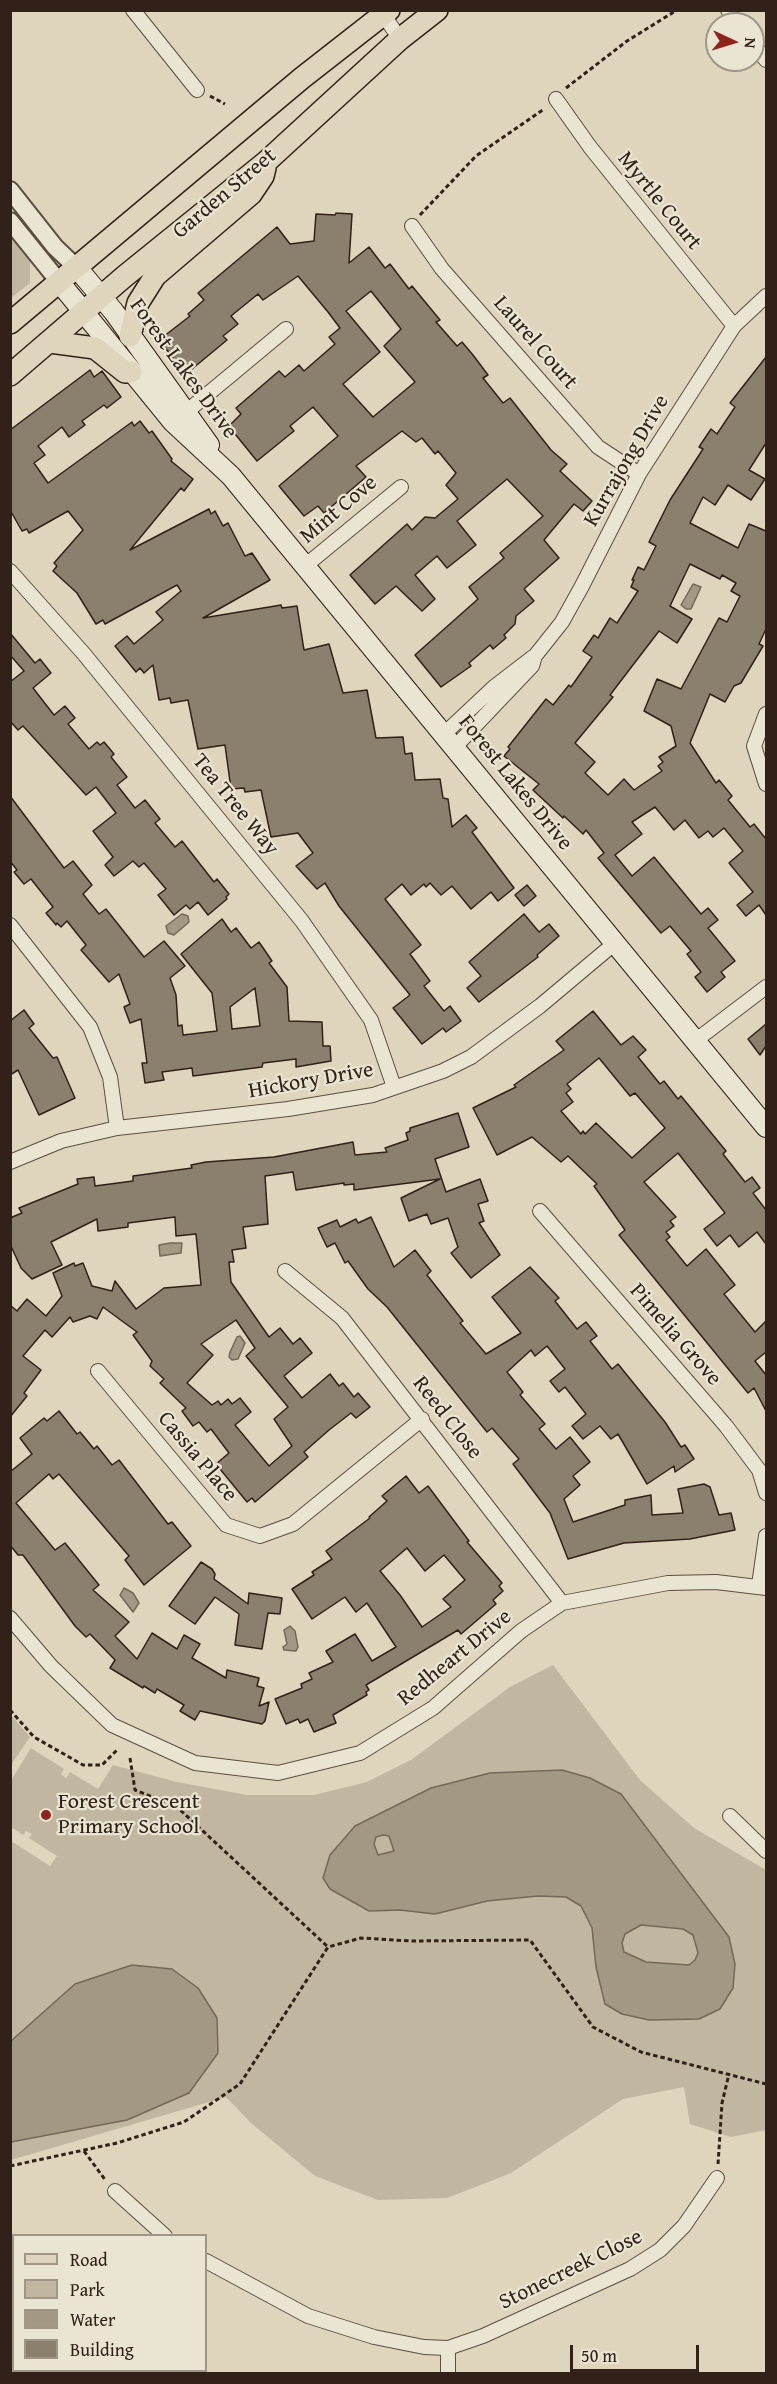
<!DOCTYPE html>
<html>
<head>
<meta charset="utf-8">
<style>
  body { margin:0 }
  #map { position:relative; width:777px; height:2384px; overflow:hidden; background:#ded5bc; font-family:"Gentium Book Plus",serif }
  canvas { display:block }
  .frame { position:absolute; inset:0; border:12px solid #312118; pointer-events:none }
  .legend { position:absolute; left:12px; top:2234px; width:195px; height:138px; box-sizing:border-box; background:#eae4d3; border:2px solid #a09688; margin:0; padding:8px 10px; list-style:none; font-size:18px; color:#312118 }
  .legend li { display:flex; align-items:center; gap:12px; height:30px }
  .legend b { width:30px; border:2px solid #a09688 }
  .north { position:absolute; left:705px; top:12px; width:60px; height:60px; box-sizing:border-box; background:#eae4d3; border:2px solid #a09688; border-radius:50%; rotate:94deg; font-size:16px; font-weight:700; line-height:24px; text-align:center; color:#312118 }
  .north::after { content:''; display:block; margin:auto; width:21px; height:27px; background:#8f2418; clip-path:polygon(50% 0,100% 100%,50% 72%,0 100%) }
  .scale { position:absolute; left:570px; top:2345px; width:129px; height:27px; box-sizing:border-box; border:3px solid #312118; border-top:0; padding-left:8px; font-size:18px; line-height:21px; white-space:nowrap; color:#312118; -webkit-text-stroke:4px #eae4d3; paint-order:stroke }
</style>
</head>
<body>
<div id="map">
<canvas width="777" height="2384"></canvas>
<div class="frame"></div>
<ul class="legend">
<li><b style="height:8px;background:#ded5bc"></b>Road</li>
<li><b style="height:16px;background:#c1b6a0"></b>Park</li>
<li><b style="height:16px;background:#a39884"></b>Water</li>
<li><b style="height:16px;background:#8b7f6d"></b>Building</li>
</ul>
<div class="north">N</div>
<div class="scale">50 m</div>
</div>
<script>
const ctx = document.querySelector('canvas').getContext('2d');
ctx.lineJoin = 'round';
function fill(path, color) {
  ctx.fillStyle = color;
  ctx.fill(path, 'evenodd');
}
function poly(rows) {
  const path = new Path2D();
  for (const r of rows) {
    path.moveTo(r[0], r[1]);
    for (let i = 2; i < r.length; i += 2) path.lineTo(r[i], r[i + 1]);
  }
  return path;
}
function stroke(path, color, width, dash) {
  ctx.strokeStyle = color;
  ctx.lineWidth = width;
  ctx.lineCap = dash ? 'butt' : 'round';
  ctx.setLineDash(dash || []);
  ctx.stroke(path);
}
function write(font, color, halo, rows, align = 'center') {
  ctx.font = font + ' "Gentium Book Plus",serif';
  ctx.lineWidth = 4.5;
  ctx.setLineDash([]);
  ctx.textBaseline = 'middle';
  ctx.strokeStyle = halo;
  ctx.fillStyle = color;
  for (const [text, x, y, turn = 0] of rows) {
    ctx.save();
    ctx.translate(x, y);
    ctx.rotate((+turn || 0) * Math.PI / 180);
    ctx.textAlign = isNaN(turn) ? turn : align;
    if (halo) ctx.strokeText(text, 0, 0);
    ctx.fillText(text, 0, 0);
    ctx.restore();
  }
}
fill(poly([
  [11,230,25,248,30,260,30,283,11,298],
  [553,1665,640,1780,694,1828,766,1870,766,2130,731,2137,690,2124,684,2087,623,2099,511,2173,447,2198,378,2200,315,2176,251,2123,226,2097,11,2160,11,1841,50,1866,57,1856,29,1838,32,1834,26,1831,23,1835,11,1827,10,1782,31,1748,64,1769,61,1774,66,1778,70,1772,98,1789,113,1765,177,1782,247,1795,314,1795,367,1782,411,1760,510,1687],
  [10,1714,30,1737,11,1765,10,1764]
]), '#c1b6a0');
const water = poly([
  [693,584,701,587,691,609,686,609,681,605,693,584],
  [182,914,188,916,189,922,174,935,168,933,166,926,182,914],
  [170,1243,182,1243,181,1253,160,1256,159,1245,170,1243],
  [240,1336,245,1343,238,1359,232,1360,229,1357,230,1352,237,1337,240,1336],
  [124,1588,133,1593,139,1603,133,1612,120,1595,124,1588],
  [290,1626,295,1631,298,1647,296,1651,284,1650,283,1647,287,1644,284,1630,290,1626],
  [562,1770,590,1778,621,1794,729,1937,735,1964,733,1988,720,2009,699,2019,649,2020,622,2014,605,2004,596,1967,592,1928,581,1906,566,1897,538,1896,487,1901,435,1914,400,1910,369,1911,330,1889,323,1878,330,1855,355,1826,431,1788,490,1773,562,1770],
  [383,1835,389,1836,394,1851,378,1855,374,1844,376,1837,383,1835],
  [641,1925,683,1929,693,1935,698,1953,695,1960,689,1965,646,1962,624,1952,622,1943,625,1934,641,1925],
  [132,1965,172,1969,198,1988,217,2018,218,2053,189,2093,127,2120,11,2142,11,2041,75,1984,132,1965]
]);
fill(water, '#a39884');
stroke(water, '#756859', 1.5);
const building = poly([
  [336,213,352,214,349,263,369,247,385,268,390,264,409,289,412,286,440,320,436,322,457,346,462,342,473,355,488,375,483,378,503,403,510,398,551,450,567,464,560,471,592,501,583,511,574,504,544,540,559,558,524,589,534,601,516,616,515,624,504,635,506,638,493,649,490,645,469,663,471,666,441,687,415,655,478,599,469,587,504,558,500,553,543,516,507,479,457,521,476,545,447,568,437,556,415,575,435,599,422,611,396,586,375,604,350,575,407,524,412,530,425,517,435,518,458,499,446,485,456,473,438,451,435,454,422,438,416,442,402,431,356,466,366,477,324,513,318,506,304,516,279,486,338,436,313,407,290,426,294,431,257,461,231,429,231,424,241,414,236,408,279,371,285,377,299,365,304,371,335,344,329,337,340,328,328,312,298,276,263,300,258,294,231,316,238,324,223,336,227,340,186,374,159,340,190,316,188,314,204,300,198,293,277,227,290,244,314,241,316,214,335,215,336,213],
  [371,291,401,329,384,346,415,382,373,417,343,384,380,352,346,311,371,291],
  [766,357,766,443,749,470,765,479,751,500,728,485,715,505,703,497,690,523,738,548,749,524,766,531,766,629,759,644,763,646,741,683,734,686,725,702,710,694,690,743,716,783,719,780,732,796,728,800,750,827,754,824,766,839,766,915,759,905,746,916,737,905,753,892,729,863,743,851,724,828,713,837,708,831,699,838,685,820,674,830,655,807,632,822,642,834,615,855,632,876,654,857,701,914,708,908,718,920,708,928,735,961,721,972,725,977,707,992,695,977,701,972,687,954,691,951,670,926,661,933,598,858,604,853,586,830,583,834,564,816,563,818,533,790,539,784,504,756,510,749,508,747,546,699,553,705,569,685,571,687,592,657,583,651,594,635,598,638,610,618,617,623,638,591,631,587,634,580,632,580,638,567,644,570,656,546,649,542,670,500,703,449,699,447,711,429,717,434,735,407,730,403,766,357],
  [690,564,720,579,722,575,736,583,731,591,740,596,727,622,719,618,681,689,657,679,644,711,671,726,676,746,659,757,663,762,658,766,662,771,634,790,624,779,608,795,585,773,595,762,575,743,613,697,610,695,659,631,677,643,692,619,670,606,690,564],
  [90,370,94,377,102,371,121,397,107,408,104,405,82,421,85,425,69,437,62,427,38,446,45,455,34,463,48,483,132,422,134,426,140,421,149,433,152,431,172,459,171,461,193,479,184,491,181,488,130,550,209,509,211,514,215,511,223,526,228,523,245,556,252,553,270,580,203,618,281,605,282,608,297,606,304,650,329,644,343,693,367,690,376,738,403,737,405,754,412,753,415,780,440,779,443,798,448,799,452,827,466,815,477,828,472,832,514,888,498,901,491,892,471,909,452,886,441,895,430,883,426,887,424,884,411,895,402,884,385,899,421,945,410,954,430,981,424,986,444,1011,450,1006,461,1021,446,1032,443,1028,422,1044,393,1008,410,995,339,906,325,883,317,889,296,866,313,853,298,833,271,837,261,790,245,792,244,788,231,789,225,745,198,749,188,700,171,703,170,698,159,700,153,665,144,673,140,668,136,672,115,646,127,636,134,644,163,620,156,612,181,591,177,585,105,624,103,620,96,624,77,593,53,571,57,566,54,563,83,530,68,511,29,533,27,529,22,531,10,510,10,430,90,370],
  [10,633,35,663,40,659,51,673,33,688,54,715,65,706,75,718,68,724,89,749,97,742,100,745,104,742,114,754,111,757,127,777,117,785,135,808,145,800,160,819,155,823,175,847,182,841,214,882,217,879,229,894,226,897,227,899,208,915,198,902,190,909,186,905,174,915,158,895,166,889,144,863,139,867,133,861,114,876,105,865,113,857,93,831,116,813,96,787,86,795,23,726,18,730,10,721,10,682,24,671,10,655,10,633],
  [10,796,64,868,73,861,92,885,83,894,99,914,106,909,144,957,164,941,185,966,170,978,176,995,178,1026,182,1025,183,1035,217,1031,212,993,181,954,222,919,231,932,236,928,251,948,259,942,272,961,269,963,287,987,289,1021,322,1022,323,1046,330,1046,331,1061,296,1067,296,1059,263,1063,262,1067,193,1076,192,1068,162,1072,164,1080,145,1083,142,1063,147,1063,141,1019,130,1023,124,1007,130,1004,119,974,109,982,81,950,86,945,67,921,61,927,57,923,56,925,46,913,53,907,31,879,24,884,14,872,17,870,10,861,10,796],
  [255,988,260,1026,232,1029,230,1007,255,988],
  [527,885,536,896,524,906,515,895,527,885],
  [524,914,539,932,549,924,559,936,537,955,538,957,479,1002,467,988,481,976,469,962,524,914],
  [24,1010,34,1024,29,1028,53,1058,57,1057,75,1098,39,1115,18,1070,10,1075,10,1021,24,1010],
  [593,1011,621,1045,633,1036,646,1050,638,1057,660,1084,664,1081,678,1099,681,1096,726,1151,723,1154,745,1182,752,1177,760,1188,753,1193,766,1210,766,1244,757,1232,739,1247,730,1235,717,1246,704,1229,725,1213,678,1153,644,1182,676,1217,670,1221,674,1226,666,1232,670,1237,666,1240,687,1266,706,1249,735,1285,724,1294,755,1332,766,1321,766,1352,755,1361,766,1375,766,1411,754,1388,748,1393,619,1235,625,1230,594,1186,597,1184,568,1156,561,1162,532,1137,497,1155,473,1108,516,1087,514,1085,564,1050,556,1041,593,1011],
  [599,1058,630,1096,635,1093,665,1128,632,1158,596,1123,585,1134,583,1131,581,1134,561,1111,573,1102,566,1093,571,1089,567,1084,599,1058],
  [766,1024,766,1046,760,1055,748,1039,766,1024],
  [458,1113,469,1147,435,1159,446,1192,480,1179,488,1201,478,1204,484,1221,479,1223,500,1255,471,1278,451,1253,458,1247,448,1218,431,1224,427,1214,409,1221,401,1198,440,1179,354,1190,354,1184,344,1185,344,1183,296,1190,293,1172,265,1176,268,1224,243,1227,246,1248,232,1250,234,1262,229,1262,231,1282,269,1337,280,1328,293,1344,300,1338,312,1353,284,1376,302,1398,330,1374,339,1386,343,1383,354,1397,358,1393,370,1407,356,1418,351,1413,329,1430,304,1452,308,1457,255,1502,252,1498,247,1502,216,1464,229,1453,211,1429,207,1432,199,1422,193,1426,182,1411,186,1408,160,1383,164,1379,150,1366,152,1361,133,1335,137,1332,103,1307,97,1319,90,1316,73,1322,70,1317,52,1337,45,1330,23,1356,41,1370,24,1393,27,1396,10,1417,10,1305,17,1311,27,1299,46,1316,62,1296,53,1273,74,1263,75,1266,83,1263,92,1286,112,1291,115,1281,136,1309,164,1288,201,1285,196,1234,176,1236,175,1217,128,1223,128,1227,98,1231,97,1219,51,1242,62,1265,32,1279,21,1268,10,1244,10,1218,22,1213,19,1208,78,1184,77,1179,94,1177,95,1186,133,1181,133,1176,192,1168,191,1165,206,1162,274,1157,353,1142,355,1155,387,1152,385,1148,408,1140,406,1133,410,1131,410,1128,458,1113],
  [236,1320,255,1348,246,1356,288,1407,274,1419,292,1446,269,1466,235,1425,251,1412,240,1398,232,1404,228,1399,221,1405,218,1401,212,1405,187,1383,213,1355,201,1344,236,1320],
  [371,1217,394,1267,415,1250,431,1271,427,1275,463,1321,460,1323,486,1354,521,1333,492,1297,530,1267,559,1298,555,1301,577,1329,586,1322,597,1336,590,1341,612,1369,618,1364,665,1422,681,1447,685,1445,694,1459,675,1472,674,1466,647,1484,618,1434,611,1439,600,1426,583,1439,572,1426,586,1414,565,1387,559,1392,550,1381,565,1369,547,1346,535,1356,531,1350,507,1372,523,1392,520,1395,545,1424,539,1429,556,1449,570,1437,590,1462,573,1476,580,1485,564,1499,573,1522,625,1505,625,1500,651,1495,652,1515,683,1513,678,1489,704,1484,710,1487,719,1515,731,1513,735,1530,690,1539,624,1543,568,1559,550,1513,513,1464,519,1459,492,1428,487,1432,387,1307,368,1289,348,1261,345,1263,335,1243,327,1247,318,1228,337,1220,340,1227,356,1219,358,1223,371,1217],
  [59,1411,77,1434,80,1432,94,1449,97,1446,112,1465,119,1460,168,1524,172,1522,191,1546,144,1585,125,1560,129,1556,59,1474,53,1479,49,1474,16,1503,55,1550,65,1543,99,1585,93,1590,129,1622,115,1636,137,1659,152,1633,177,1649,184,1635,200,1644,192,1658,226,1678,227,1670,259,1678,257,1686,264,1688,259,1706,269,1702,265,1721,262,1724,200,1711,195,1720,180,1711,184,1705,157,1689,155,1693,144,1686,143,1688,110,1668,115,1660,90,1634,86,1637,75,1626,23,1555,18,1555,10,1545,10,1472,32,1454,20,1438,44,1418,47,1421,59,1411],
  [406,1476,419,1493,428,1486,469,1541,467,1542,502,1583,499,1586,503,1591,493,1600,496,1604,461,1634,458,1630,366,1685,369,1690,366,1692,367,1695,333,1715,336,1723,314,1732,308,1719,300,1723,298,1719,286,1724,275,1699,302,1688,301,1684,312,1679,309,1673,333,1662,326,1651,355,1634,372,1661,396,1647,367,1603,356,1612,345,1597,312,1619,292,1589,314,1575,312,1572,332,1559,326,1551,370,1518,369,1517,387,1501,382,1496,406,1476],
  [407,1548,425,1571,444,1555,465,1580,443,1599,451,1607,422,1627,400,1595,380,1571,407,1548],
  [201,1562,212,1569,215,1574,214,1579,248,1604,249,1593,282,1598,280,1614,268,1613,262,1649,235,1645,239,1614,215,1597,195,1624,169,1606,201,1562]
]);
fill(building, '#8b7f6d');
stroke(building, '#312118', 1.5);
const minor = poly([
  [133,10,197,90],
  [380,10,400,39],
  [728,10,737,24],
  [753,44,766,60],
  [556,99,590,147,734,326],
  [412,226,442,269,598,447,639,474],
  [179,418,286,329],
  [305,566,401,487],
  [10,571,84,654,302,921,371,1020,394,1087],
  [766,714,754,746,766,784],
  [444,734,494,687,533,657],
  [454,748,532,666,535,656,562,622,582,586,639,474,734,326,766,296],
  [10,925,90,1027,110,1077,117,1128],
  [695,1041,766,987],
  [10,1162,61,1141,117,1128,288,1109,373,1095,443,1071,471,1057,540,1006,615,943],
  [540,1211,726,1426,759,1470,766,1493],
  [285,1271,342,1318,562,1603],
  [98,1371,226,1525,260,1536,293,1524,422,1419],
  [759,1585,766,1536],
  [10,1618,51,1666,112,1725,195,1763,278,1773,360,1753,433,1708,521,1631,562,1603,668,1583,716,1582,766,1588],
  [730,1816,766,1851],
  [115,2191,165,2236],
  [206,2261,308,2316,374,2337,424,2347,448,2348,483,2336,630,2269,660,2250,684,2226,717,2178],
  [448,2348,448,2374]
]);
const tertiary = poly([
  [10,190,55,247,78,269],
  [10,221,60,283]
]);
const secondary = poly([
  [78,269,114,312,209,445],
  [60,283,173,422,231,476,766,1127]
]);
const primary = poly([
  [10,323,302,78,389,10],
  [130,336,138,303,155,276,251,194,263,176,265,168],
  [50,342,95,348,125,372,131,372],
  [10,375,125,276,266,162,400,39,437,10]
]);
stroke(minor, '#5c4e41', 16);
stroke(tertiary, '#5c4e41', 20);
stroke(secondary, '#312118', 22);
stroke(primary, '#312118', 24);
stroke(poly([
  [566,88,627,41,677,10],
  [210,96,225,104],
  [420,215,476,156,544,109],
  [10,1710,34,1737,83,1765,102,1765,117,1750],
  [130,1758,135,1790,177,1807,328,1947],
  [84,2151,106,2181],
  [718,2164,722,2103,729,2074],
  [10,2166,117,2143,184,2122,240,2084,328,1947,361,1938,411,1941,530,1940,593,2027,641,2052,766,2084]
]), '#312118', 3, [4.5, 3]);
stroke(minor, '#eae4d3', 14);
stroke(tertiary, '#eae4d3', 16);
stroke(secondary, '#eae4d3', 20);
stroke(primary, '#ded5bc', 21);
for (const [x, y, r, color] of [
  [46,1815,6,"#8f2418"]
]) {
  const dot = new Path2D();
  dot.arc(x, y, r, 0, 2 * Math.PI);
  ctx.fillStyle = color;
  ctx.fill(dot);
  stroke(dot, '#eae4d3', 2);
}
write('22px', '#312118', '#eae4d3', [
  ["Garden Street",225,194,-40],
  ["Myrtle Court",659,201,51],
  ["Laurel Court",535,343,49],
  ["Forest Lakes Drive",183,369,54],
  ["Kurrajong Drive",627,461,-60],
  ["Mint Cove",339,510,-40],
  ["Forest Lakes Drive",515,783,51],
  ["Tea Tree Way",235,805,51],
  ["Hickory Drive",311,1081,-10],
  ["Pimelia Grove",675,1335,49],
  ["Reed Close",447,1418,52],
  ["Cassia Place",197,1457,50],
  ["Redheart Drive",455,1658,-39],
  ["Stonecreek Close",571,2270,-26]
]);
write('22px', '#312118', '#eae4d3', [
  ["Forest Crescent",58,1802],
  ["Primary School",58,1827]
], 'left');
</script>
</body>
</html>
